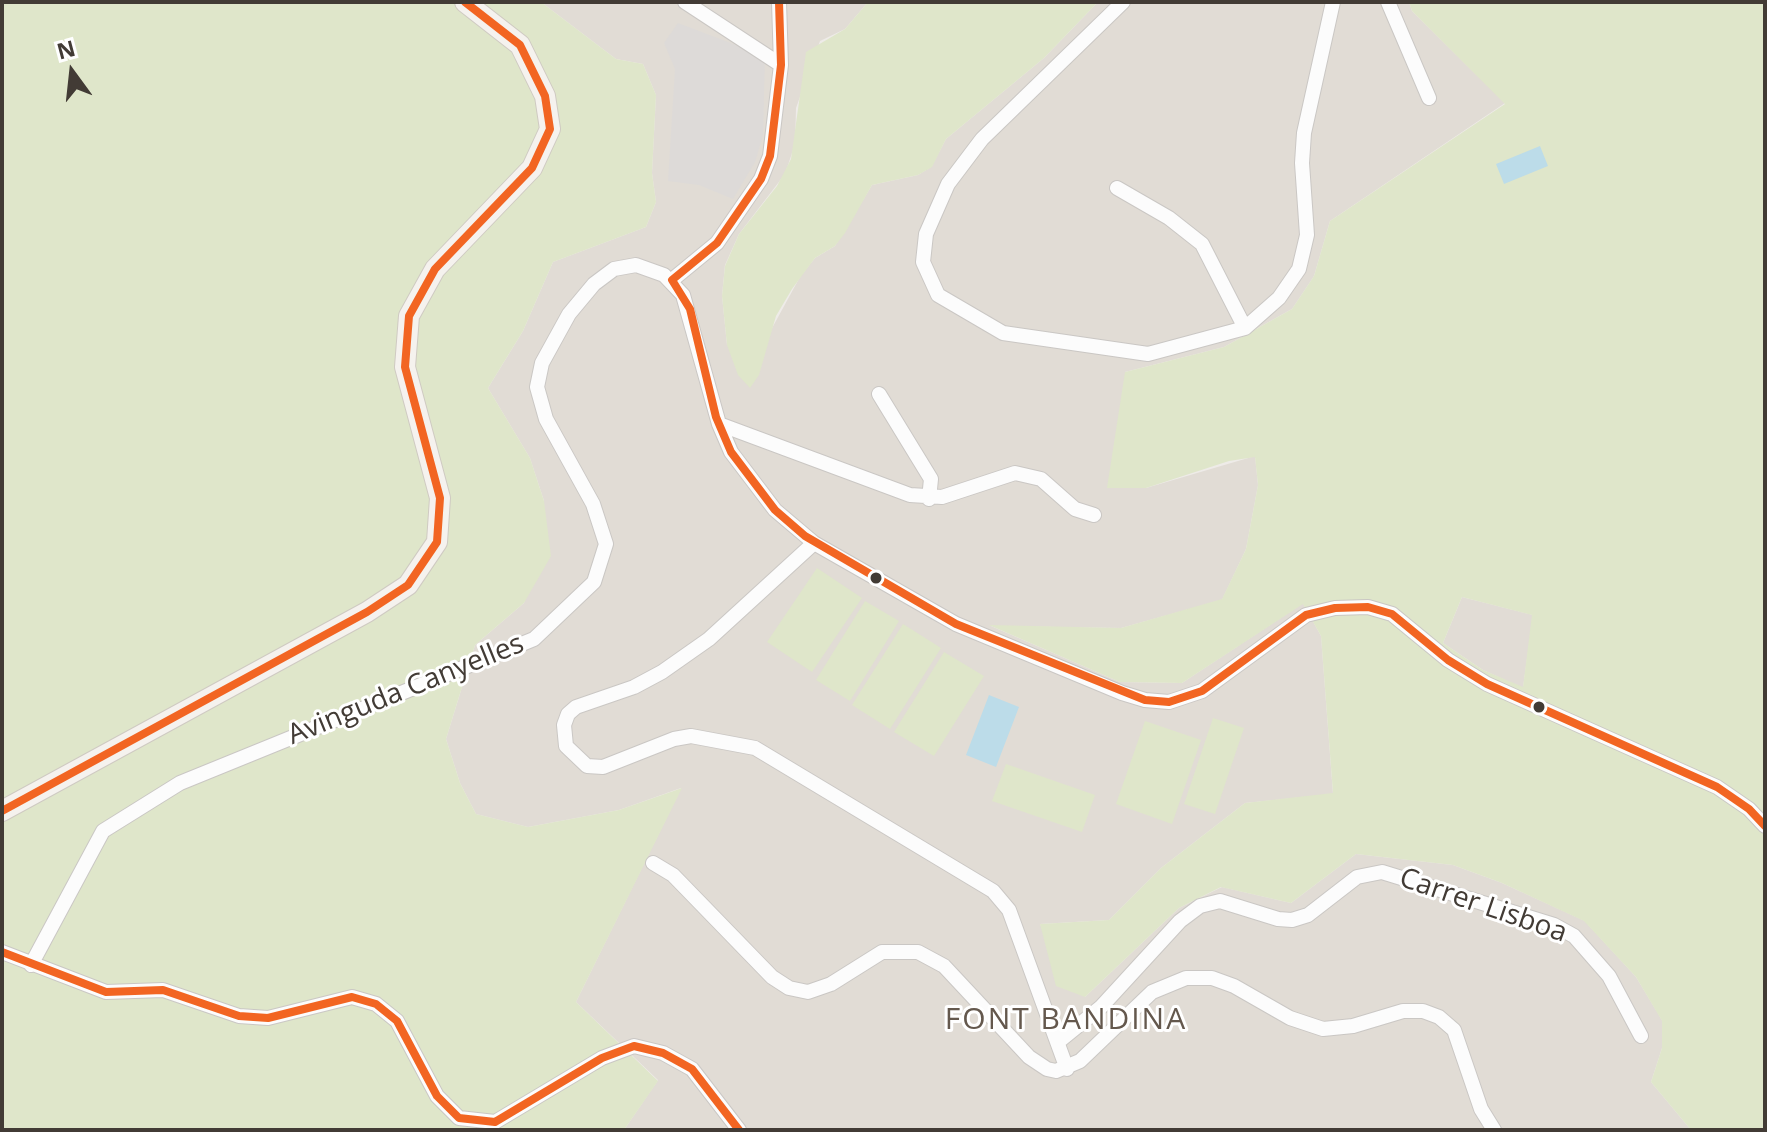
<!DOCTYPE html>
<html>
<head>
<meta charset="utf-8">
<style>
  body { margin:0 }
  #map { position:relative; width:1767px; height:1132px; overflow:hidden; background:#eeebe8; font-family:"Open Sans",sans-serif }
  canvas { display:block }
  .frame { position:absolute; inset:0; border:4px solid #423b35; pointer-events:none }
  .north { position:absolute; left:32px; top:32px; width:80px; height:80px; -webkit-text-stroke:6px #fff; paint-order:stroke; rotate:345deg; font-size:22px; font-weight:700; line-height:32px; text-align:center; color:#423b35 }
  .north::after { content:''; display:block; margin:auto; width:28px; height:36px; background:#423b35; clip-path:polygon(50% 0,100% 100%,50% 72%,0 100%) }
</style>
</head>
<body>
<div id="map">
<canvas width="1767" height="1132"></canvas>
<div class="frame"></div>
<div class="north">N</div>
</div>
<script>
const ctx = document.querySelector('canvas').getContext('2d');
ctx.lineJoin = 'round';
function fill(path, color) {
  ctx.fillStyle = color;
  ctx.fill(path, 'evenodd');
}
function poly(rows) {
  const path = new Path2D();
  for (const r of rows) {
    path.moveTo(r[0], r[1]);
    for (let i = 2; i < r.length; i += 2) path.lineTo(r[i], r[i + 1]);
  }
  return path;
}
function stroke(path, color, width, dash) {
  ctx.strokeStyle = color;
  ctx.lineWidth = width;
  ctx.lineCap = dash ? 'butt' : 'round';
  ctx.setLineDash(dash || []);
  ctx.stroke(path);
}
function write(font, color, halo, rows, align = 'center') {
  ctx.font = font + ' "Open Sans",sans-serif';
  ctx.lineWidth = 6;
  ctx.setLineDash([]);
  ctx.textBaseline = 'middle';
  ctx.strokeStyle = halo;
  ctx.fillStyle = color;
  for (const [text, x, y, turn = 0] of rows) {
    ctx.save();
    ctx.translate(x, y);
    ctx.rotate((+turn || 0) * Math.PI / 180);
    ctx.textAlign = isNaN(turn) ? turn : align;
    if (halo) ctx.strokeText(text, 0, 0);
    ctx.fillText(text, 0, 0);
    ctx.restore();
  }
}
fill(poly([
  [541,2,868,2,845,29,820,41,796,108,795,144,785,174,739,234,725,265,722,296,727,345,771,330,801,275,815,258,835,246,872,185,918,175,931,167,946,139,1044,58,1098,2,1409,2,1412,11,1505,103,1330,221,1314,276,1292,309,1224,347,1125,372,1146,488,1255,456,1258,485,1246,549,1222,600,1121,628,991,626,1120,682,1182,683,1303,603,1321,636,1333,794,1245,803,1161,868,1109,920,1040,924,1085,997,1179,908,1222,887,1291,903,1356,854,1453,865,1502,883,1585,921,1636,977,1662,1020,1662,1048,1651,1082,1691,1130,624,1130,658,1080,576,1002,681,788,619,810,528,827,476,814,460,783,446,739,475,645,524,603,544,501,530,458,488,388,523,331,553,262,646,227,656,202,652,173,656,95,643,64,616,59],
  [1462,597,1533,615,1523,688,1483,670,1443,643]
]), '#e1dcd5');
fill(poly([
  [2,2,541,2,616,59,643,64,656,95,652,173,656,202,646,227,553,262,523,331,488,388,530,458,544,501,551,556,524,603,475,645,446,739,460,783,476,814,528,827,619,810,682,788,576,1002,658,1081,624,1130,2,1130],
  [868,2,1098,2,1044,58,946,139,932,167,918,175,872,185,845,233,835,246,815,258,792,289,776,316,759,375,750,388,738,375,727,345,722,296,725,266,739,234,777,186,791,159,806,52,845,29],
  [1409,2,1765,2,1765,1130,1691,1130,1651,1082,1662,1048,1662,1021,1636,977,1584,921,1502,883,1453,865,1356,854,1291,903,1221,887,1179,908,1085,997,1056,986,1040,924,1109,920,1161,868,1245,803,1333,793,1321,636,1303,604,1182,683,1120,682,989,625,1121,628,1222,599,1246,549,1258,485,1255,457,1229,461,1146,488,1107,488,1125,372,1224,347,1292,309,1314,276,1330,221,1505,104,1412,11],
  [1462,597,1532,615,1523,687,1483,670,1443,643],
  [817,568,862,598,812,672,767,642],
  [865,601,899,621,850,701,816,680],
  [903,624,941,648,890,729,852,705],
  [944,652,984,676,934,756,894,732],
  [1213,718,1244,728,1215,814,1184,804],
  [1145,721,1201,740,1172,824,1116,804],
  [1006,764,1095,795,1082,832,992,801]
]), '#dfe6ca');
fill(poly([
  [678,23,765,56,763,135,755,162,733,199,699,185,668,181,675,69,664,43]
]), '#dddad8');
fill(poly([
  [1540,146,1548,166,1504,184,1496,164],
  [989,695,1019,707,996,767,966,755]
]), '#bcdce9');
const minor = poly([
  [685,2,781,65],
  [1123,2,982,139,948,184,926,234,923,262,938,295,1003,333,1148,354,1245,328,1279,298,1299,269,1307,235,1302,163,1304,133,1333,2],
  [1388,2,1429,98],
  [1117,188,1169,218,1202,244,1245,328],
  [672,280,717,243,761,179,770,156,781,65,779,2],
  [879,394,931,479,929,499],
  [719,424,910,495,942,497,1015,473,1041,479,1075,509,1094,515],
  [814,543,709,639,662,672,634,687,576,707,568,714,564,725,566,746,587,766,603,767,674,739,691,736,755,748,993,891,1009,910,1067,1069],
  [653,863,673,875,772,977,789,988,808,992,831,984,882,952,918,952,944,966,1029,1057,1047,1069,1056,1071,1080,1061,1152,992,1186,978,1212,978,1234,986,1290,1018,1323,1029,1353,1026,1403,1011,1423,1011,1439,1017,1454,1030,1481,1109,1494,1130],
  [2,952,106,992,163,990,239,1016,268,1018,352,997,376,1004,397,1021,437,1096,459,1118,495,1122,602,1058,634,1046,663,1053,692,1069,739,1130],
  [31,965,103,831,180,783,534,639,594,582,606,544,593,504,546,419,537,387,542,363,569,314,594,284,614,269,636,265,664,275,683,295,719,424,731,452,775,510,814,543,956,624,1122,693,1145,700,1169,702,1202,691,1306,615,1335,608,1368,607,1392,614,1448,660,1487,684,1717,787,1749,809,1765,826],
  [1058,1042,1101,1007,1180,921,1200,906,1220,901,1278,919,1292,920,1308,915,1357,877,1382,872,1554,925,1574,936,1609,976,1641,1036]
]);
const secondary = poly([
  [2,811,367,612,408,585,437,542,440,498,405,367,409,316,435,269,532,168,550,129,545,96,520,45,465,2]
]);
stroke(minor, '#cac7c4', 16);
stroke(secondary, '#cfcac2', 22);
stroke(minor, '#fcfcfc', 14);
stroke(secondary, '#f5f2ee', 20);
stroke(poly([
  [779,2,781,65,770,156,761,179,717,243,672,280,690,309,716,417,731,452,775,510,805,536,956,624,1145,700,1169,702,1202,691,1306,615,1335,608,1368,607,1392,614,1448,660,1487,684,1717,787,1749,809,1765,826],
  [2,811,367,612,408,585,437,542,440,498,405,367,409,316,435,269,532,168,550,129,545,96,520,45,465,2],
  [2,952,106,992,163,990,239,1016,268,1018,352,997,376,1004,397,1021,437,1096,459,1118,495,1122,602,1058,634,1046,663,1053,692,1069,739,1130]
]), '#f26522', 8);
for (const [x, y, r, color] of [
  [876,578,7,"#423b35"],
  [1539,707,7,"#423b35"]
]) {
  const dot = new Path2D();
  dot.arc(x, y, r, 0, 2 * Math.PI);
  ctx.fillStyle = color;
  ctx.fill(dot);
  stroke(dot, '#fff', 3);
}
write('28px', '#423b35', '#fff', [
  ["Avinguda Canyelles",406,690,-22],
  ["Carrer Lisboa",1483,906,19]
]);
ctx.letterSpacing = '2px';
write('30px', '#64584d', '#fff', [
  ["FONT BANDINA",1066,1020]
]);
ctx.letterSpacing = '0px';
</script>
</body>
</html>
